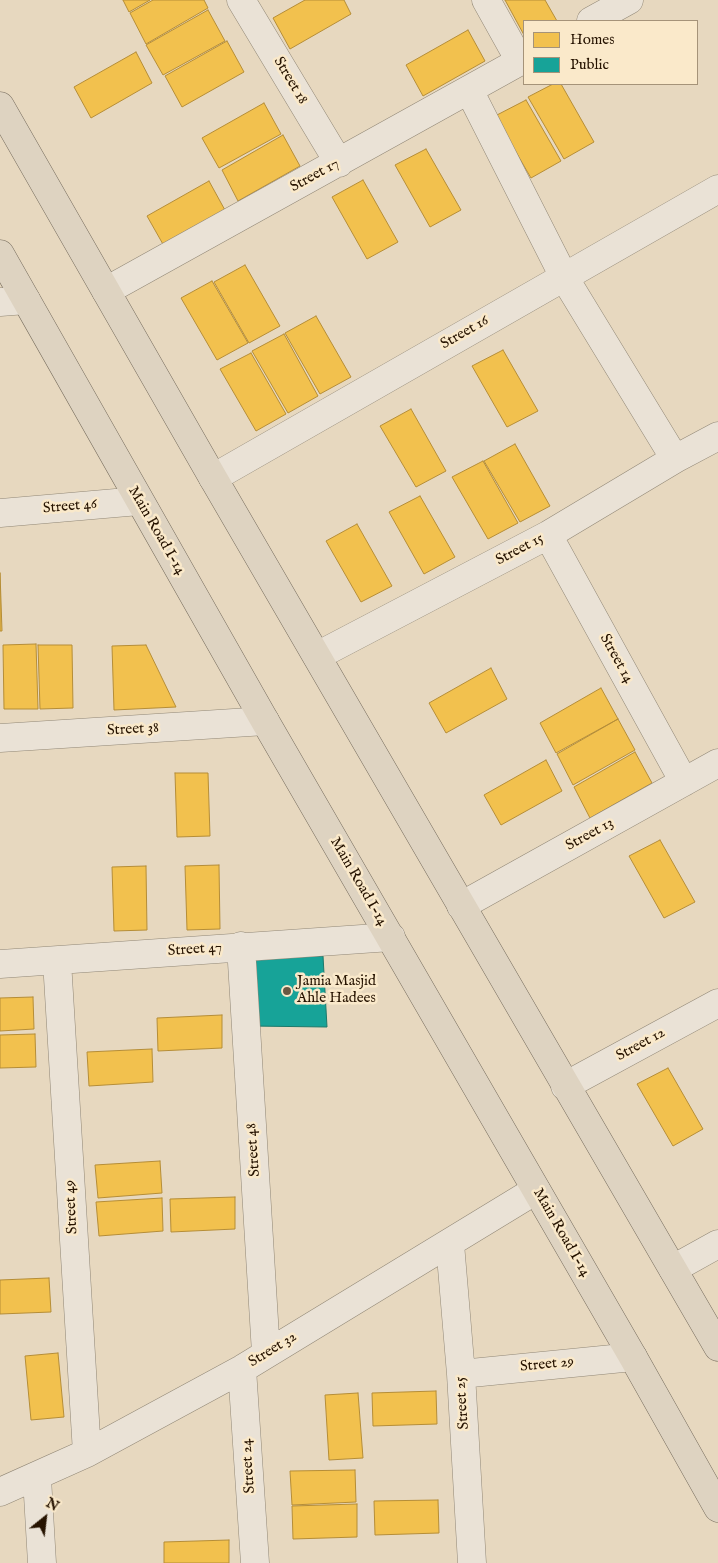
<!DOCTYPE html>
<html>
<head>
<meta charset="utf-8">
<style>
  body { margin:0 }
  #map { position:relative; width:718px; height:1563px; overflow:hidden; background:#e7d8bf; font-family:"IM FELL English",serif }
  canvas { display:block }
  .legend { position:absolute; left:523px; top:20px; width:175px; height:65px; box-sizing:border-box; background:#fae9ca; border:1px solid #a59379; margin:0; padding:6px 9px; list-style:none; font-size:15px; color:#261300 }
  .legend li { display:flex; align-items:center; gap:10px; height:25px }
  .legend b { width:25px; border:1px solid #a59379 }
  .north { position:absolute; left:20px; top:1493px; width:50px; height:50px; -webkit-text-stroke:4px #fae9ca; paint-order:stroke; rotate:29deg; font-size:14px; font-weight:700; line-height:20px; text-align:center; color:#261300 }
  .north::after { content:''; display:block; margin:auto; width:18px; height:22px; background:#261300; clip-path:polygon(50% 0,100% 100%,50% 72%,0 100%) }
</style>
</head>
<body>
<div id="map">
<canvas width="718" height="1563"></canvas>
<ul class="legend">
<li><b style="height:14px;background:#f2c14e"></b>Homes</li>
<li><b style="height:14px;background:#17a398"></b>Public</li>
</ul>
<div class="north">N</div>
</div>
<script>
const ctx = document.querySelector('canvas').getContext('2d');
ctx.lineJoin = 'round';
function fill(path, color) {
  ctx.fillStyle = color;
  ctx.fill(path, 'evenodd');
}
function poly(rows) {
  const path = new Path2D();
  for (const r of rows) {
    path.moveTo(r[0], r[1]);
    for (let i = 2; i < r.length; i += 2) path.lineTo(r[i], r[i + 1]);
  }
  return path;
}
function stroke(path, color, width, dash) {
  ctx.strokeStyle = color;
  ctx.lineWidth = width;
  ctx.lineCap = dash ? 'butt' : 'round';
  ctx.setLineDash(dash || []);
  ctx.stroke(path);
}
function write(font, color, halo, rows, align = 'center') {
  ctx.font = font + ' "IM FELL English",serif';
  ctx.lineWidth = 5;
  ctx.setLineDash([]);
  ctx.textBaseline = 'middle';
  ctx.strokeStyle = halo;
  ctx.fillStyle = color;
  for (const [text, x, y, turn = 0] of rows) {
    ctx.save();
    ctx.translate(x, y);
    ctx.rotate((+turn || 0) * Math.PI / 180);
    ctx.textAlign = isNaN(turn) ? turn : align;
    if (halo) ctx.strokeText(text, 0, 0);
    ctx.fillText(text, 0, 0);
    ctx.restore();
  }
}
const homes = poly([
  [123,0,150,0,129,12,123,0],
  [153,0,204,0,208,8,146,44,130,13,153,0],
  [305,0,344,0,351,14,290,49,273,18,305,0],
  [505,0,545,0,557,21,524,21,524,35,505,0],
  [208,10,225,41,163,75,146,45,208,10],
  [468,30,485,61,423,96,406,65,468,30],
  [227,41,244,72,182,107,165,76,227,41],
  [136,52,152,83,91,118,74,87,136,52],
  [553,84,561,84,594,142,564,159,528,97,553,84],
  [526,100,561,161,531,178,495,116,526,100],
  [264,103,281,134,219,168,202,138,264,103],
  [283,135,300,166,238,201,222,170,283,135],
  [426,149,461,210,430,227,395,165,426,149],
  [363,180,398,242,367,259,332,197,363,180],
  [209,181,226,212,164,246,147,216,209,181],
  [245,265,280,326,249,343,214,282,245,265],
  [212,281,248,343,217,360,181,298,212,281],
  [316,316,351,377,320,394,285,333,316,316],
  [284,334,318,396,288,413,252,351,284,334],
  [503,350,538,411,507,427,472,366,503,350],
  [251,353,286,414,256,431,220,369,251,353],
  [411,409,446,471,416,487,380,426,411,409],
  [515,444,550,506,520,522,484,461,515,444],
  [483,461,518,523,488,539,452,477,483,461],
  [420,496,455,557,424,574,389,512,420,496],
  [357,524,392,586,361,602,326,541,357,524],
  [0,573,2,631,0,631,0,573],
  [36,644,38,709,4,709,3,645,36,644],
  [38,645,72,645,73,708,40,709,38,645],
  [146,645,176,707,114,710,112,646,146,645],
  [491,668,507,699,446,733,429,703,491,668],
  [601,688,618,719,556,753,540,723,601,688],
  [618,719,635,750,573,785,557,754,618,719],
  [635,752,652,783,590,818,574,787,635,752],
  [546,760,562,791,501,825,484,795,546,760],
  [175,773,208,773,210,836,177,837,175,773],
  [660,840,695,902,664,918,629,856,660,840],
  [219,865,220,929,187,930,185,866,219,865],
  [146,866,147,930,114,931,112,867,146,866],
  [33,997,34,1029,0,1031,0,998,33,997],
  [222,1015,222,1048,158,1051,157,1018,222,1015],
  [35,1034,36,1067,0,1068,0,1035,35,1034],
  [152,1049,153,1082,89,1086,87,1052,152,1049],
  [668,1068,703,1129,673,1146,637,1084,668,1068],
  [160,1161,162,1193,98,1198,95,1165,160,1161],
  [235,1197,235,1229,171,1232,170,1199,235,1197],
  [162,1198,163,1231,99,1236,96,1202,162,1198],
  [49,1278,51,1312,0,1314,0,1280,49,1278],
  [58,1353,64,1417,31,1420,25,1356,58,1353],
  [436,1391,437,1424,373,1426,372,1393,436,1391],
  [358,1393,363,1458,329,1460,325,1395,358,1393],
  [355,1470,356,1502,292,1505,290,1471,355,1470],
  [438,1500,439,1533,375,1535,374,1501,438,1500],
  [357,1504,357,1537,293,1539,292,1506,357,1504],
  [229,1540,229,1563,164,1563,164,1542,229,1540]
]);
fill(homes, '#f2c14e');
stroke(homes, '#b58d37', 1);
const public = poly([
  [249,956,323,956,327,1027,251,1026,249,956]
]);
fill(public, '#17a398');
stroke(public, '#1c786a', 1);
const minor = poly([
  [241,0,339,163],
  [486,0,520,61],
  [591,21,629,0],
  [469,90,564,277,675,459],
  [106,291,524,59],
  [0,302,26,300],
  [213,478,718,189],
  [0,513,139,501],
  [548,535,684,782],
  [317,656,548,535,675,459,718,436],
  [0,738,265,721],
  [461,906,718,763],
  [241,946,266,1353],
  [57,961,87,1453],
  [0,964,391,937],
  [565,1086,718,1003],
  [450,1244,461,1374,472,1563],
  [673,1269,718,1244],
  [242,1369,255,1563],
  [461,1374,633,1357],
  [37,1478,42,1563],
  [0,1492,87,1453,242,1369,536,1190]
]);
const major = poly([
  [0,106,213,478,718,1347],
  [0,254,265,721,633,1357,718,1508]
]);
stroke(minor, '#918776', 29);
stroke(major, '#766c5d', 29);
stroke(minor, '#eae2d6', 28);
stroke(major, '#ded3c1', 28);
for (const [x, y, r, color] of [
  [287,991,5,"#6a5843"]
]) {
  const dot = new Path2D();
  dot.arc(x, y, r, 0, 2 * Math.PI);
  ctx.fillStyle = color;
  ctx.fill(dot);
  stroke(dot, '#fae9ca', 2);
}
write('15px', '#261300', '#fae9ca', [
  ["Street 18",290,81,59],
  ["Street 17",315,176,-29],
  ["Street 16",465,333,-30],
  ["Street 46",70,507,-5],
  ["Main Road I-14",156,531,60],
  ["Street 15",520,550,-28],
  ["Street 14",616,659,61],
  ["Street 38",133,730,-3],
  ["Street 13",590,835,-29],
  ["Main Road I-14",358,882,60],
  ["Street 47",195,950,-4],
  ["Street 12",641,1045,-29],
  ["Street 48",254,1150,-94],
  ["Street 49",72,1207,-93],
  ["Main Road I-14",561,1233,60],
  ["Street 32",273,1350,-32],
  ["Street 29",547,1365,-6],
  ["Street 25",463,1403,-94],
  ["Street 24",249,1466,-94]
]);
write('15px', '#261300', '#fae9ca', [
  ["Jamia Masjid",297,982],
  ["Ahle Hadees",297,999]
], 'left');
</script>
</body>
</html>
